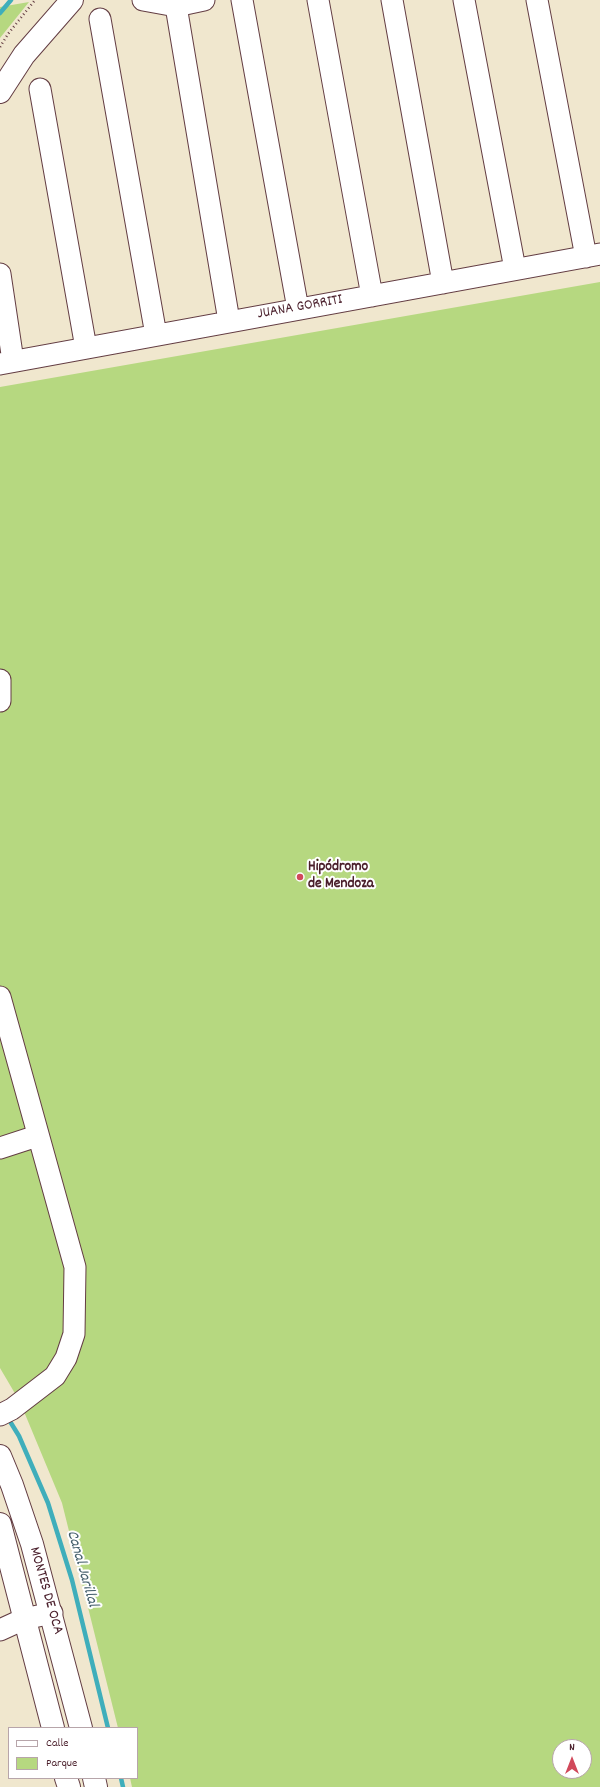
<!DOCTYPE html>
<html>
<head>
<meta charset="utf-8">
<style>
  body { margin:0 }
  #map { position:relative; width:600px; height:1787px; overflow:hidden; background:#f0e7ce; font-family:Dekko,sans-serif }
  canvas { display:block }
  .legend { position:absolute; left:8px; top:1727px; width:130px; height:52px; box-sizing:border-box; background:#fff; border:1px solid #b7a5aa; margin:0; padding:5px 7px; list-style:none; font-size:12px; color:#4a1f2b }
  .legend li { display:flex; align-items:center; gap:8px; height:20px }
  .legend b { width:20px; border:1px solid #b7a5aa }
  .north { position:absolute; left:552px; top:1739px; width:40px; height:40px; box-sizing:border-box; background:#fff; border:1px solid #b7a5aa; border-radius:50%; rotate:0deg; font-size:11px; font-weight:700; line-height:16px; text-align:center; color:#4a1f2b }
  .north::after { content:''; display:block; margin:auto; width:14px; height:18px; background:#d1495b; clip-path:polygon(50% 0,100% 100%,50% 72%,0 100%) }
</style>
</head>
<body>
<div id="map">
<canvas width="600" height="1787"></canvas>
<ul class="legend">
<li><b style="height:5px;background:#fff"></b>Calle</li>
<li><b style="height:11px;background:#b6d880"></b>Parque</li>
</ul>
<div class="north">N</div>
</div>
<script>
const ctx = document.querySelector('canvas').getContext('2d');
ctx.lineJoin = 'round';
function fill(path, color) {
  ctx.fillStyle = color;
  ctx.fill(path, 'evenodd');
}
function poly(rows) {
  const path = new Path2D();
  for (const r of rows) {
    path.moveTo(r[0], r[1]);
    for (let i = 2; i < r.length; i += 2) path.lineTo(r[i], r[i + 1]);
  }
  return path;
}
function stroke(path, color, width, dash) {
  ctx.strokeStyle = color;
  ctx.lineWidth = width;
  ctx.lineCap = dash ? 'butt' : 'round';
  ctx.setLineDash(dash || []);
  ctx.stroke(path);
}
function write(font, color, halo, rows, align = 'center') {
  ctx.font = font + ' Dekko,sans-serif';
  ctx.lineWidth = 4;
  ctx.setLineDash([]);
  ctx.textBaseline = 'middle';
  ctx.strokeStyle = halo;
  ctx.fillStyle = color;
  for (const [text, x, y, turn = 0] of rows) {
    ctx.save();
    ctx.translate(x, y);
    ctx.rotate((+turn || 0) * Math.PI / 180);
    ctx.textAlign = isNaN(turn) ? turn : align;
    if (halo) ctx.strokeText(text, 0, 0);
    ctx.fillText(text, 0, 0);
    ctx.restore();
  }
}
fill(poly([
  [29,2,0,38,0,7],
  [600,282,600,1787,132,1787,130,1778,137,1778,137,1728,118,1728,62,1503,20,1402,0,1368,0,387],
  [560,1747,584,1747,584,1771,560,1771]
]), '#b6d880');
stroke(poly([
  [0,13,11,0],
  [11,1423,19,1436,48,1503,72,1580,108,1728],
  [121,1778,123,1787]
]), '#3faebb', 4.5);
const minor = poly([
  [143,0,176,6,204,0],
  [242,0,298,309],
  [318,0,372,296],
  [392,0,443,283],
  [464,0,515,269],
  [537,0,586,257],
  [176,6,229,321],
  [100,19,156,335],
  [40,89,86,348],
  [0,274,13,361],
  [0,364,600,254],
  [0,680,0,701],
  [0,997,75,1267,74,1334,66,1358,55,1376,12,1409,0,1415],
  [0,1148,37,1136],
  [0,1630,24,1619,52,1613]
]);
const major = poly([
  [0,92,24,55,72,0],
  [0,1456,12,1485,32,1544,81,1728],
  [0,1524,53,1728],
  [66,1778,69,1787],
  [94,1778,96,1787]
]);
stroke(minor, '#633d43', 23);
stroke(major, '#633d43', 24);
stroke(poly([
  [0,47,8,34,35,0]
]), '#633d43', 2.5, [1, 3]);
stroke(minor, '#fff', 21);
stroke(major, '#fff', 22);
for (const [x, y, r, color] of [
  [300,877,4,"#d1495b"]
]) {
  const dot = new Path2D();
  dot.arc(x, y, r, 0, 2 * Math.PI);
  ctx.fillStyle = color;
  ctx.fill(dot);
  stroke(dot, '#fff', 1.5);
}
write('15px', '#4a1f2b', '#fff', [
  ["JUANA GORRITI",300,308,-10],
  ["MONTES DE OCA",45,1591,74]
]);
write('bold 15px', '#4a1f2b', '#fff', [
  ["Hipódromo",308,868],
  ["de Mendoza",308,885]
], 'left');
write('italic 16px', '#455f6c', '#fff', [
  ["Canal Jarillal",81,1569,74]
]);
</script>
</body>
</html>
